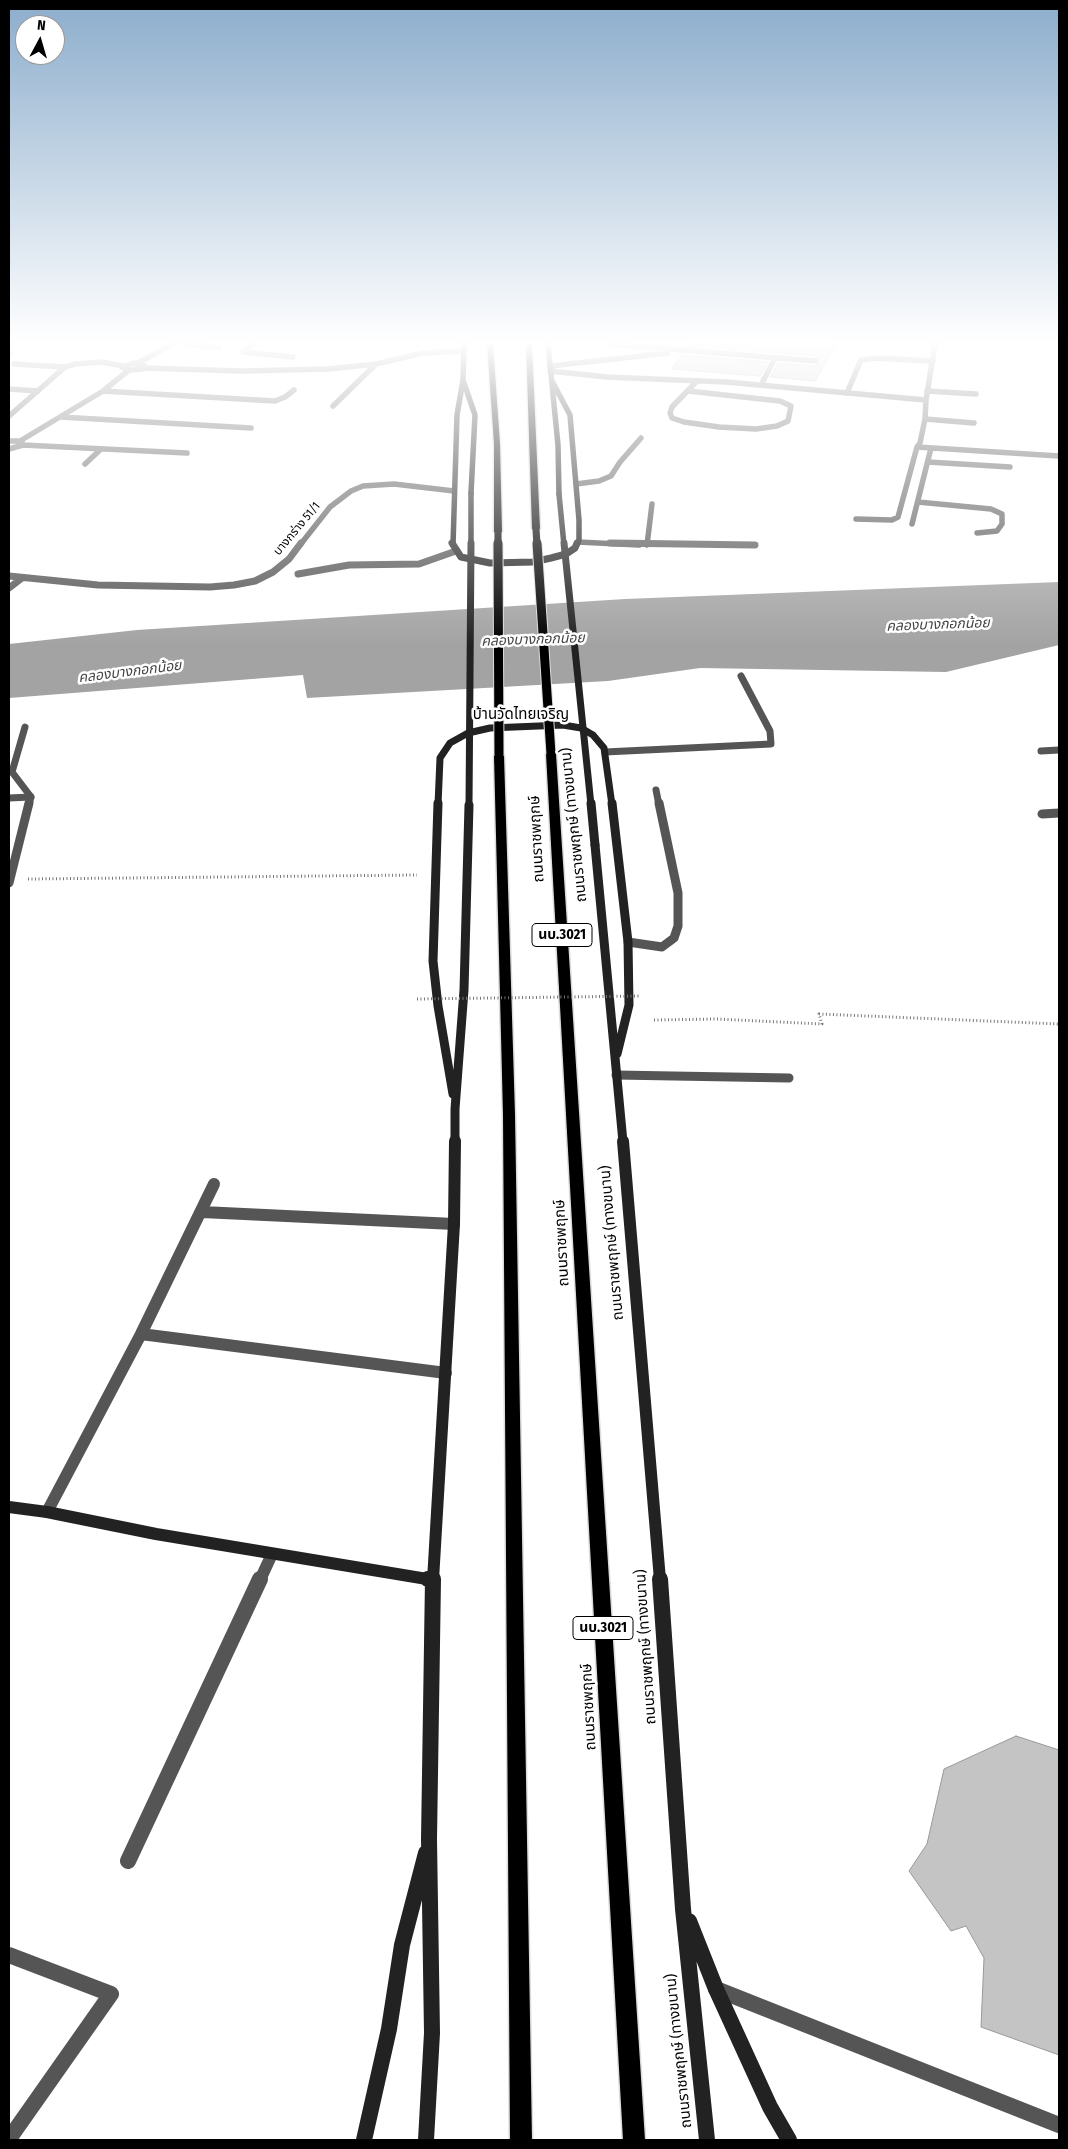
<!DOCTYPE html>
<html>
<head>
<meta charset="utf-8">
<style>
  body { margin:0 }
  #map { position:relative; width:1068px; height:2149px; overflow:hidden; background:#fff; font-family:"Fira Sans Condensed",sans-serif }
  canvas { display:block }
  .frame { position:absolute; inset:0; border:10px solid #000; pointer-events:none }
  .north { position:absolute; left:15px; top:15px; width:50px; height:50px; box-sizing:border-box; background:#fff; border:1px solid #999; border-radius:50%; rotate:6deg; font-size:14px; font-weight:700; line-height:20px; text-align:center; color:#000 }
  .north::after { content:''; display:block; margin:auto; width:18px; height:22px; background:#000; clip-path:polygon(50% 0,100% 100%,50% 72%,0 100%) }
</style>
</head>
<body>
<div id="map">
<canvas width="1068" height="2149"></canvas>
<div class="frame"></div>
<div class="north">N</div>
</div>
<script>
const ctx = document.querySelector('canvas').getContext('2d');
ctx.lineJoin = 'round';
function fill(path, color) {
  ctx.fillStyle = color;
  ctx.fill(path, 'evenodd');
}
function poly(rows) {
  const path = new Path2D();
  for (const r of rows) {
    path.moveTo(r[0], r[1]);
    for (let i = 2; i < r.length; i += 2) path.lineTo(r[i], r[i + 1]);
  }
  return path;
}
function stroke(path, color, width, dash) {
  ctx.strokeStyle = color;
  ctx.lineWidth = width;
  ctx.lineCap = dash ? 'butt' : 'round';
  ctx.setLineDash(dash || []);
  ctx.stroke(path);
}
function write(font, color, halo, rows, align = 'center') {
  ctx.font = font + ' "Fira Sans Condensed","Noto Sans Thai",sans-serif';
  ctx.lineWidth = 5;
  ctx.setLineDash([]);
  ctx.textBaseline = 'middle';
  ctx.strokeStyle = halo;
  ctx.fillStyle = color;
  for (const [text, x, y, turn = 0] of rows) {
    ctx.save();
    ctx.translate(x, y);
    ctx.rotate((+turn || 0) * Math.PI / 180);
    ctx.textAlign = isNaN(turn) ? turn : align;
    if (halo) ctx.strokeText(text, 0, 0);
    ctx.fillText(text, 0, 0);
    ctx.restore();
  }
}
fill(poly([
  [1059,582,1059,645,946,672,700,668,608,681,307,698,303,675,9,698,9,644,137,630,625,599]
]), '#a3a3a3');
stroke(poly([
  [9,356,11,353]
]), '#a3a3a3', 5);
const building = poly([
  [689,344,837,344,815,381,770,377,778,363,816,366,821,361,817,356,688,346,689,344],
  [682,355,768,362,760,376,671,369,682,355],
  [1016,1736,1059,1750,1059,2055,981,2027,984,1958,966,1926,951,1931,909,1871,927,1844,944,1769,1016,1736]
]);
fill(building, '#c4c4c4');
stroke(building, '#999', 1);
const primary = poly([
  [487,344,493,344,500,444,502,532,498,534,494,532,494,444,487,344],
  [526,344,532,344,540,529,536,531,532,529,526,344],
  [551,751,556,754,645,2140,623,2140,546,754,551,751],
  [499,753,504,756,515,1115,532,2140,510,2140,503,1115,494,756,499,753]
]);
stroke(primary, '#dbdbdb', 3);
stroke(poly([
  [28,879,417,875],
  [654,1020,717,1019,822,1024,819,1014,1059,1024]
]), '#777', 3, [1, 2.5]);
stroke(poly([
  [688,391,780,401,791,406,788,421,777,426,756,429,719,427,684,422,672,418,670,413,672,407,697,381],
  [927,391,976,394],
  [847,393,861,360,877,358,933,361],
  [925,419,974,423],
  [928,462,1010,467],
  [576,484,599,481,611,476,620,462,641,438]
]), '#555', 5.5);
stroke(poly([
  [656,790,659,805],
  [9,798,31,797]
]), '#555', 7);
stroke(poly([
  [628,942,662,947,674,938,678,926,678,893,659,803],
  [616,1075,789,1078]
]), '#555', 9);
stroke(poly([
  [202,1212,454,1224],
  [141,1334,446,1373],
  [47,1512,141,1334,214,1184],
  [260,1580,272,1554]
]), '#555', 12);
stroke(poly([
  [128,1861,260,1579],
  [9,1955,111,1994,9,2139]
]), '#555', 16);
stroke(poly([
  [184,344,219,347],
  [253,344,243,352,293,357],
  [609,344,816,361],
  [134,363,145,366,142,369,129,370,122,367,134,363],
  [138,363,172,344],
  [14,364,65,367],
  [550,366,668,353],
  [144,368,242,371,328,369,376,364,423,353,464,351],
  [550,371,607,377,726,382,926,400,925,419,920,443,917,447,1059,456],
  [763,381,775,358],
  [9,389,38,391],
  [103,391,275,401,285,397,294,390],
  [926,400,935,344],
  [333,406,376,364],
  [9,416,65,367,75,364,102,362,123,366],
  [61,417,251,428],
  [9,441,20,441,23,444],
  [20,441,103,391,129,370],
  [9,449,23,445,187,453],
  [85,464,101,449],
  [918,502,991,509,1002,514,1002,524,997,531,977,533],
  [856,519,892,520,898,517,917,447],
  [912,524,931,448],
  [578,542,639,545],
  [300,545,330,507,351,491,363,486,394,484,454,491],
  [647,545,652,504]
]), '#555', 5.5);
stroke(poly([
  [610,543,755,545],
  [298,574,349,565,419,564,456,551],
  [9,576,98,585,210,587,234,585,255,581,273,572,289,559,301,543],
  [9,588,22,578],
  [25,727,12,772,31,797,29,805],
  [1041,751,1059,750],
  [605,752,771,744,770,731,741,676]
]), '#555', 7);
stroke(poly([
  [1042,814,1059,813],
  [9,883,29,803]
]), '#555', 9);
stroke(poly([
  [716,1989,1059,2125]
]), '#555', 16);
stroke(poly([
  [464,344,463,380,475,415,471,493],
  [548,344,558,445,559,494],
  [552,381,570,415,579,520,579,540,577,545],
  [453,545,457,415,463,380]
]), '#222', 5.5);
stroke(poly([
  [452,543,461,557,490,563,533,562,551,558,566,554,575,548,577,543],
  [438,805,440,758,450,743,468,733,490,728,563,725,581,728,593,735,604,748,612,805]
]), '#222', 7);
stroke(poly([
  [438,803,433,961,438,1006,453,1094],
  [612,803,628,942,629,1005,617,1054],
  [595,845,623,1142],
  [455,1142,455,1109,464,990,469,805]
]), '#222', 9);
stroke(poly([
  [623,1141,660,1580],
  [9,1507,47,1512,156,1534,433,1580],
  [433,1580,454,1224,455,1141]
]), '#222', 12);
stroke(poly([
  [428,1579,433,1580],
  [660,1579,683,1909,707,2140],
  [689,1921,716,1989,770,2107,789,2140],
  [364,2140,389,2029,402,1945,426,1853],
  [426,2140,432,2033,429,1839,433,1579]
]), '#222', 16);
fill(primary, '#000');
const primaryBridgeFar1 = poly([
  [536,529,537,545],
  [498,532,498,545]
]);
const primaryBridge = poly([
  [498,543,499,756],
  [537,543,551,754]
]);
stroke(primaryBridgeFar1, '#dbdbdb', 8, []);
stroke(primaryBridge, '#dbdbdb', 11, []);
stroke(poly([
  [417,999,640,996]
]), '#777', 3, [1, 2.5]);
stroke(poly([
  [559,494,564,545],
  [471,545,471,493]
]), '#222', 5.5);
stroke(poly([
  [564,543,591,805],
  [469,805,471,543]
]), '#222', 7);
stroke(poly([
  [591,803,595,845]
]), '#222', 9);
stroke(primaryBridgeFar1, '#000', 7);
stroke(primaryBridge, '#000', 9);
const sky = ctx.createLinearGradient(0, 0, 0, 645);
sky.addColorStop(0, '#8cadcc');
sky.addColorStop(0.53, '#fff');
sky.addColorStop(1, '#ffffff00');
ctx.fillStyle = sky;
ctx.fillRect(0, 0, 1068, 645);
write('12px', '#000', '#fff', [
  ["บางกร่าง 51/1",297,529,-50]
]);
write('italic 14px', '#444', '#fff', [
  ["คลองบางกอกน้อย",938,625,-2],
  ["คลองบางกอกน้อย",533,640,-2],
  ["คลองบางกอกน้อย",130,672,-7]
]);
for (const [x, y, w] of [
  [562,935,60],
  [603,1628,60]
]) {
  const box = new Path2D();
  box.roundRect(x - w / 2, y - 11.5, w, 23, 4);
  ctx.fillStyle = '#fff';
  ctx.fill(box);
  stroke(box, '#000', 1);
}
write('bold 14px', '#000', null, [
  ["นบ.3021",562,935],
  ["นบ.3021",603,1628]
]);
write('15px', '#000', '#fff', [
  ["บ้านวัดไทยเจริญ",521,715]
]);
write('15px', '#000', '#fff', [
  ["ถนนราชพฤกษ์ (ทางขนาน)",574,825,-96],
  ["ถนนราชพฤกษ์",537,839,-93],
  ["ถนนราชพฤกษ์",562,1243,-93],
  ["ถนนราชพฤกษ์ (ทางขนาน)",612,1243,-95],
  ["ถนนราชพฤกษ์ (ทางขนาน)",646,1647,-94],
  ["ถนนราชพฤกษ์",589,1707,-93],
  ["ถนนราชพฤกษ์ (ทางขนาน)",679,2051,-96]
]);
</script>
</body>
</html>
